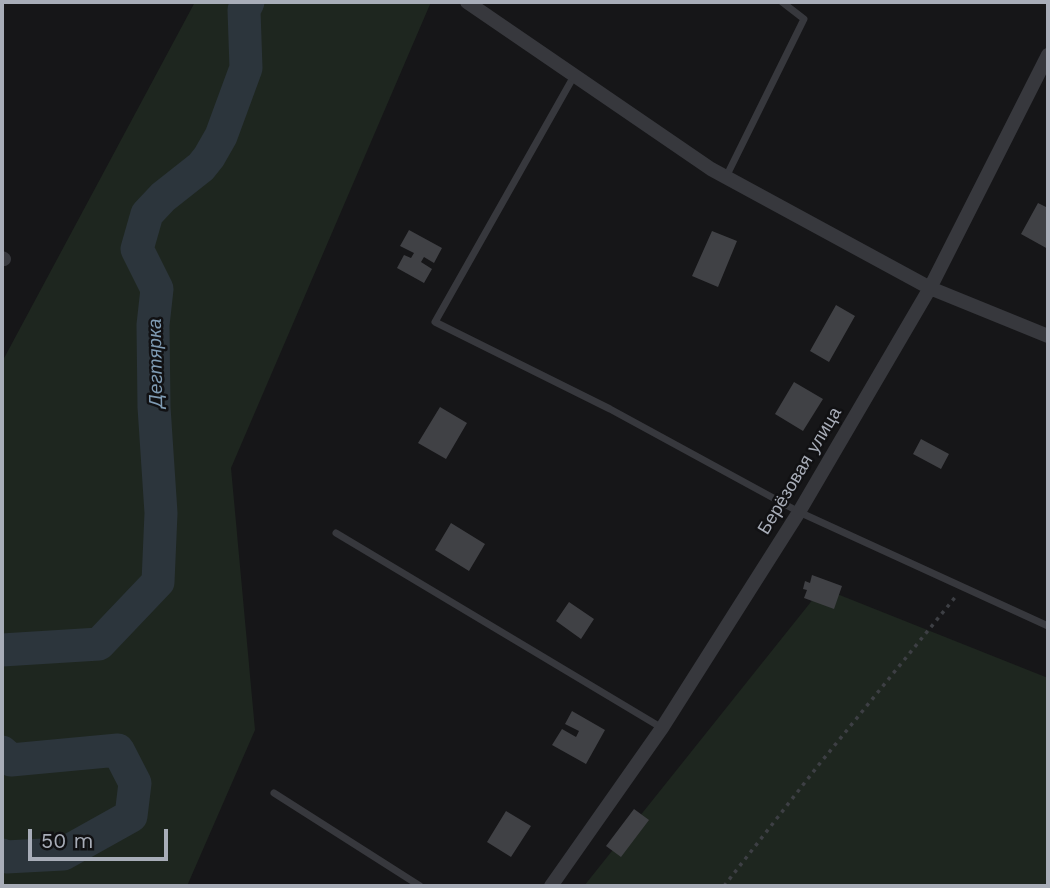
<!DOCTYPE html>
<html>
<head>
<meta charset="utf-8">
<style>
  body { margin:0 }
  #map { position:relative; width:1050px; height:888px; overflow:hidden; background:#161618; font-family:"Work Sans",sans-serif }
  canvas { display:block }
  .frame { position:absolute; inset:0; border:4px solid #a8adb8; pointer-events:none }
  .scale { position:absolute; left:28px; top:829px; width:140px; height:32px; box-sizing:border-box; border:4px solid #a8adb8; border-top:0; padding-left:9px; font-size:21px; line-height:24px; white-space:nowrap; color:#a8adb8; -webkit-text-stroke:5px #111113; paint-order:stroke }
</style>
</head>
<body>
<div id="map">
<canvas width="1050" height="888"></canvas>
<div class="frame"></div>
<div class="scale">50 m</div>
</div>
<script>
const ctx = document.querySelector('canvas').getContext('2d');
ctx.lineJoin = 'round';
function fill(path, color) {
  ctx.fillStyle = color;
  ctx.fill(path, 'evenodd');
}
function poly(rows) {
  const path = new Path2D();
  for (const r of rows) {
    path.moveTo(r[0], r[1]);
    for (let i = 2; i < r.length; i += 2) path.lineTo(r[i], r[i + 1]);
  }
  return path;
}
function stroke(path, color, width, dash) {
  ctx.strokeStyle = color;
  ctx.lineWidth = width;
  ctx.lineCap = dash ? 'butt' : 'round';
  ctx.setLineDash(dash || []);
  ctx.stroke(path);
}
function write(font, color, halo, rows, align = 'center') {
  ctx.font = font + ' "Work Sans",sans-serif';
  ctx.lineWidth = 5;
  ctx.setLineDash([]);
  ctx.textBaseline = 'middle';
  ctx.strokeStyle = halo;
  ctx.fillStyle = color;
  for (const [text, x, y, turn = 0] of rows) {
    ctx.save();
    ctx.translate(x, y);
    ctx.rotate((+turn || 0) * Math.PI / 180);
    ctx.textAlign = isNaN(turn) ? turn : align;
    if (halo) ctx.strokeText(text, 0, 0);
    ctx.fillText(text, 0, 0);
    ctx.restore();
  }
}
fill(poly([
  [195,2,431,2,231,468,255,730,187,886,2,886,2,362],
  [822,588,1048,678,1048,886,584,886]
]), '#1e261f');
stroke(poly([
  [2,650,99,644,158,582,161,513,154,407,153,325,157,289,137,249,147,214,163,197,201,167,209,157,221,136,246,68,244,10,248,2],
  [2,752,11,760,118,750,135,783,131,816,63,854,6,857,2,855]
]), '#2c353c', 33);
fill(poly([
  [1038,203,1048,208,1048,249,1021,234],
  [409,230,442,248,434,263,424,257,421,262,432,269,424,283,397,268,404,255,411,258,414,253,400,246],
  [712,231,737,241,718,287,692,276],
  [836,305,855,316,829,362,810,351],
  [794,382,823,399,803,431,775,414],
  [440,407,467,423,446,459,418,443],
  [921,439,949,454,941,469,913,454],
  [451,523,485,544,469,571,435,550],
  [812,575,842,586,834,609,804,598,807,590,803,589,805,581,810,583],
  [569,602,594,619,581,639,556,621],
  [572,711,605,730,586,764,552,745,562,729,576,737,579,731,565,724],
  [634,809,649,820,621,857,606,846],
  [506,811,531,826,511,857,487,842]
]), '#404145');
stroke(poly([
  [724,886,817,767,957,595]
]), '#3d3f44', 3.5, [3.5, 5]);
stroke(poly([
  [574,76,435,322,610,409,799,512,1048,626],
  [726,177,804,19,782,2],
  [336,533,662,728],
  [274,793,420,886]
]), '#37383d', 7);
stroke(poly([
  [467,2,711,169,930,288,1048,336],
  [2,258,4,259],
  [551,886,662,728,799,512,930,288,1048,55]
]), '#37383d', 14);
write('18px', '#a8adb8', '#111113', [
  ["Берёзовая улица",800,471,-59]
]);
write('italic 19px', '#7f9bb3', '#111113', [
  ["Дегтярка",156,363,-91]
]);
</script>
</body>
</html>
